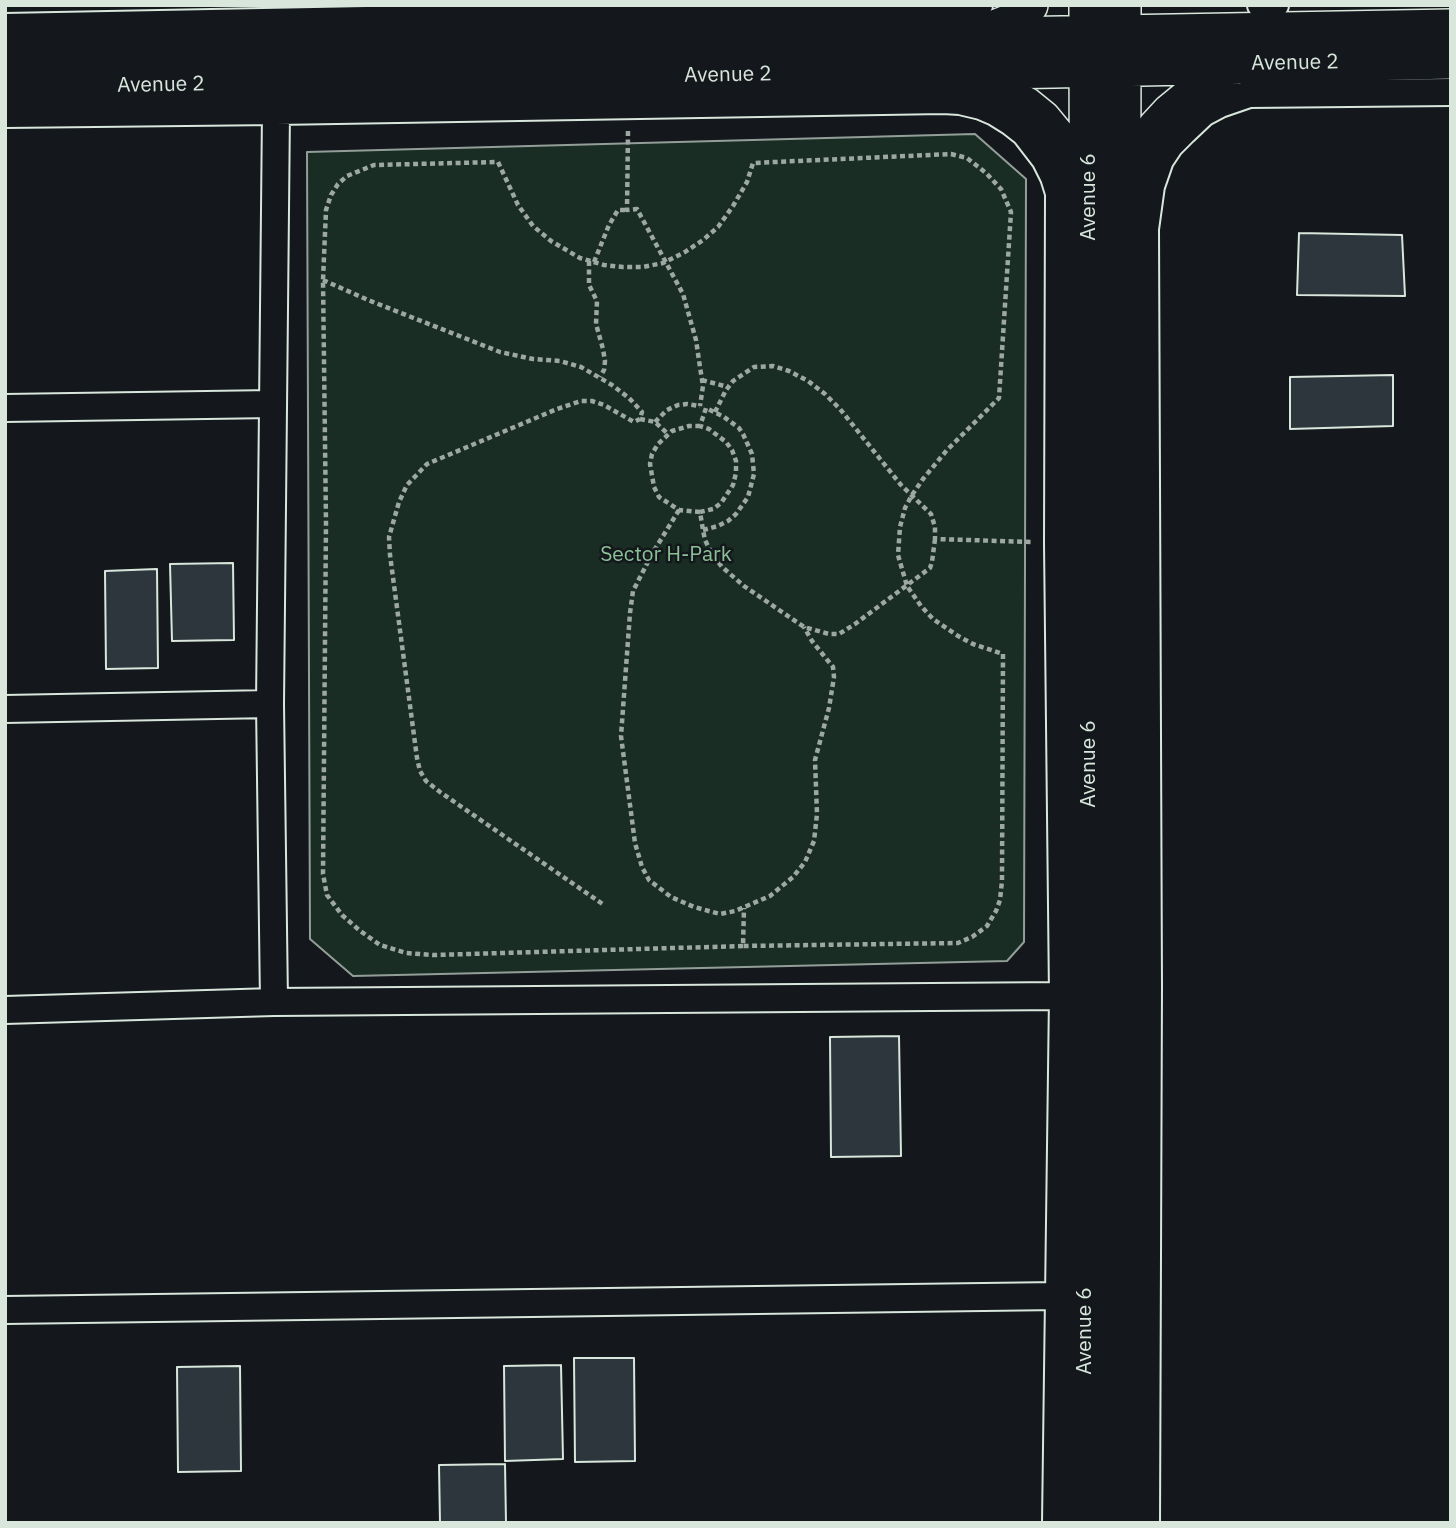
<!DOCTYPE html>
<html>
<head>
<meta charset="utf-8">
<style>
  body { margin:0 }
  #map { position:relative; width:1456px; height:1528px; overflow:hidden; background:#14181c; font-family:"IBM Plex Sans",sans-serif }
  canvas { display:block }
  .frame { position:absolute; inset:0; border:7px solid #d8e6dc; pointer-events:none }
</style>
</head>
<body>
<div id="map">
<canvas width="1456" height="1528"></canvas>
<div class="frame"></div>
</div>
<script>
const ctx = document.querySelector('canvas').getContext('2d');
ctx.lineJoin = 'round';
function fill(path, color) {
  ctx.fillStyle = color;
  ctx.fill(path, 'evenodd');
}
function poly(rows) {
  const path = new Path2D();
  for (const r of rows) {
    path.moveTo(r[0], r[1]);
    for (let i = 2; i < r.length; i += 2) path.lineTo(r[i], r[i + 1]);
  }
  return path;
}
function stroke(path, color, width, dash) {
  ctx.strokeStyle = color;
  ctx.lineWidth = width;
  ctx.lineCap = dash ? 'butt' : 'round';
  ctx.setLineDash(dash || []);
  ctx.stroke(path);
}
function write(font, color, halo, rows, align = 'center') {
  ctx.font = font + ' "IBM Plex Sans",sans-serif';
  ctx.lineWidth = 5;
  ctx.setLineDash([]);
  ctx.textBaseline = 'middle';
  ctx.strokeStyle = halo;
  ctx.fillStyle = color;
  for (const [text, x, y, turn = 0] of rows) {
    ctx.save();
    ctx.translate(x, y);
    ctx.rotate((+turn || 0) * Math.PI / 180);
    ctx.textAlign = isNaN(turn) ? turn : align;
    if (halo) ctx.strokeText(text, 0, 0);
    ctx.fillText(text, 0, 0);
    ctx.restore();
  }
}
const green = poly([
  [975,134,1026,179,1024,942,1007,961,353,976,310,939,307,152,975,134]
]);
fill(green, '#1a2d24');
stroke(green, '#939e99', 2);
const building = poly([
  [1299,233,1402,235,1405,296,1297,295,1299,233],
  [1393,375,1393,426,1290,429,1290,377,1393,375],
  [233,563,234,640,172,641,170,564,233,563],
  [157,569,158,668,106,669,105,571,157,569],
  [899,1036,901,1156,831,1157,830,1037,899,1036],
  [574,1358,634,1358,635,1461,575,1462,574,1358],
  [561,1365,563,1459,505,1461,504,1366,561,1365],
  [240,1366,241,1471,178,1472,177,1367,240,1366],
  [505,1464,506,1523,440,1523,439,1465,505,1464]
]);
fill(building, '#2c363c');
stroke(building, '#d8e6dc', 2);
const street = poly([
  [1261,5,1275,5],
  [5,27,830,11,956,11,979,5],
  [276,111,943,100,960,101,981,106,995,112,1011,122,1025,133,1045,159,1054,177,1059,193,1058,543,1063,996,1056,1523],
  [5,114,276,111,270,704,274,1002],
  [5,408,273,404],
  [5,709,270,704],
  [5,1010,274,1002,1063,996],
  [5,1310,1058,1296],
  [1146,1523,1148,987,1145,229,1151,186,1160,160,1170,145,1184,131,1203,113,1220,104,1249,94,1451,92]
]);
const secondary = poly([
  [982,34,1010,23,1029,5],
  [5,54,1451,28],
  [966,72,1026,106,1042,119,1061,142,1089,184],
  [5,88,1054,69,1451,60],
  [1121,177,1157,127,1170,113,1198,90,1235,64],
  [1086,1523,1085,1291,1090,992,1088,5],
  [1120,1523,1122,5]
]);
stroke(street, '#d8e6dc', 30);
stroke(secondary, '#d8e6dc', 40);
stroke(poly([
  [628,131,627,210,637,209,683,294,696,340,700,367,703,386,700,406],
  [589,261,589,285,597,301,596,324,603,349,605,361,604,370,600,377],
  [594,262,609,225,618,210,627,210],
  [323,280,368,300,500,352,533,359,560,361,581,367,612,385,629,398,642,412,640,419,634,422,604,405,592,401,581,401,557,409,427,464,407,485,399,502,389,537,390,555,417,758,420,771,426,781,440,792,604,905],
  [702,380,728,387],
  [715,412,726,390,733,381,754,367,773,366,789,371,808,381,825,394,840,409,901,485,931,514,935,527,935,539,1033,542],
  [640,419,655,422,668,434],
  [655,422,667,410,678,405,687,404,700,406],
  [679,510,652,554,633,591,630,613,621,736,635,843,642,867,649,880,671,897,694,907,720,914,735,911,770,896,793,877,805,862,814,841,817,814,815,760,829,708,834,677,833,667,812,641,804,627],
  [700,512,679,510,659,497,654,487,650,464,652,454,658,444,672,431,689,426,700,426],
  [703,530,718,526,728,521,736,514,748,497,754,474,752,454,743,434,739,428,724,417,706,408,700,426,709,429,726,442,732,450,736,461,736,473,733,485,721,503,713,509,700,512,703,530,705,540,711,552,722,567,744,586,804,627,829,634,839,634,855,624,930,568,932,562,935,539],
  [743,946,433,955,406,953,380,945,359,930,342,915,327,895,323,874,326,523,323,280,326,210,331,195,338,184,347,176,374,165,498,162,518,205,533,226,551,241,580,258,604,265,623,267,643,267,663,263,685,252,703,240,718,227,733,206,747,182,753,163,951,154,967,158,986,173,1001,189,1011,212,999,398,947,450,923,479,912,495,905,508,900,527,898,555,907,586,921,606,933,619,958,636,973,644,1003,654,1002,881,1000,900,996,911,987,926,972,937,958,943,743,946,744,908]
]), '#9da8a2', 4.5, [5, 3.5]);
stroke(street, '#14181c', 26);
stroke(secondary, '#14181c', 37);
write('21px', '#d8e6dc', '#14181c', [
  ["Avenue 2",1295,63,-1],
  ["Avenue 2",728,75,-1],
  ["Avenue 2",161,85,-1],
  ["Avenue 6",1089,197,-90],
  ["Avenue 6",1089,764,-90],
  ["Avenue 6",1085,1331,-90]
]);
write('21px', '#8ac095', '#14181c', [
  ["Sector H-Park",666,555]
]);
</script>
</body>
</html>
